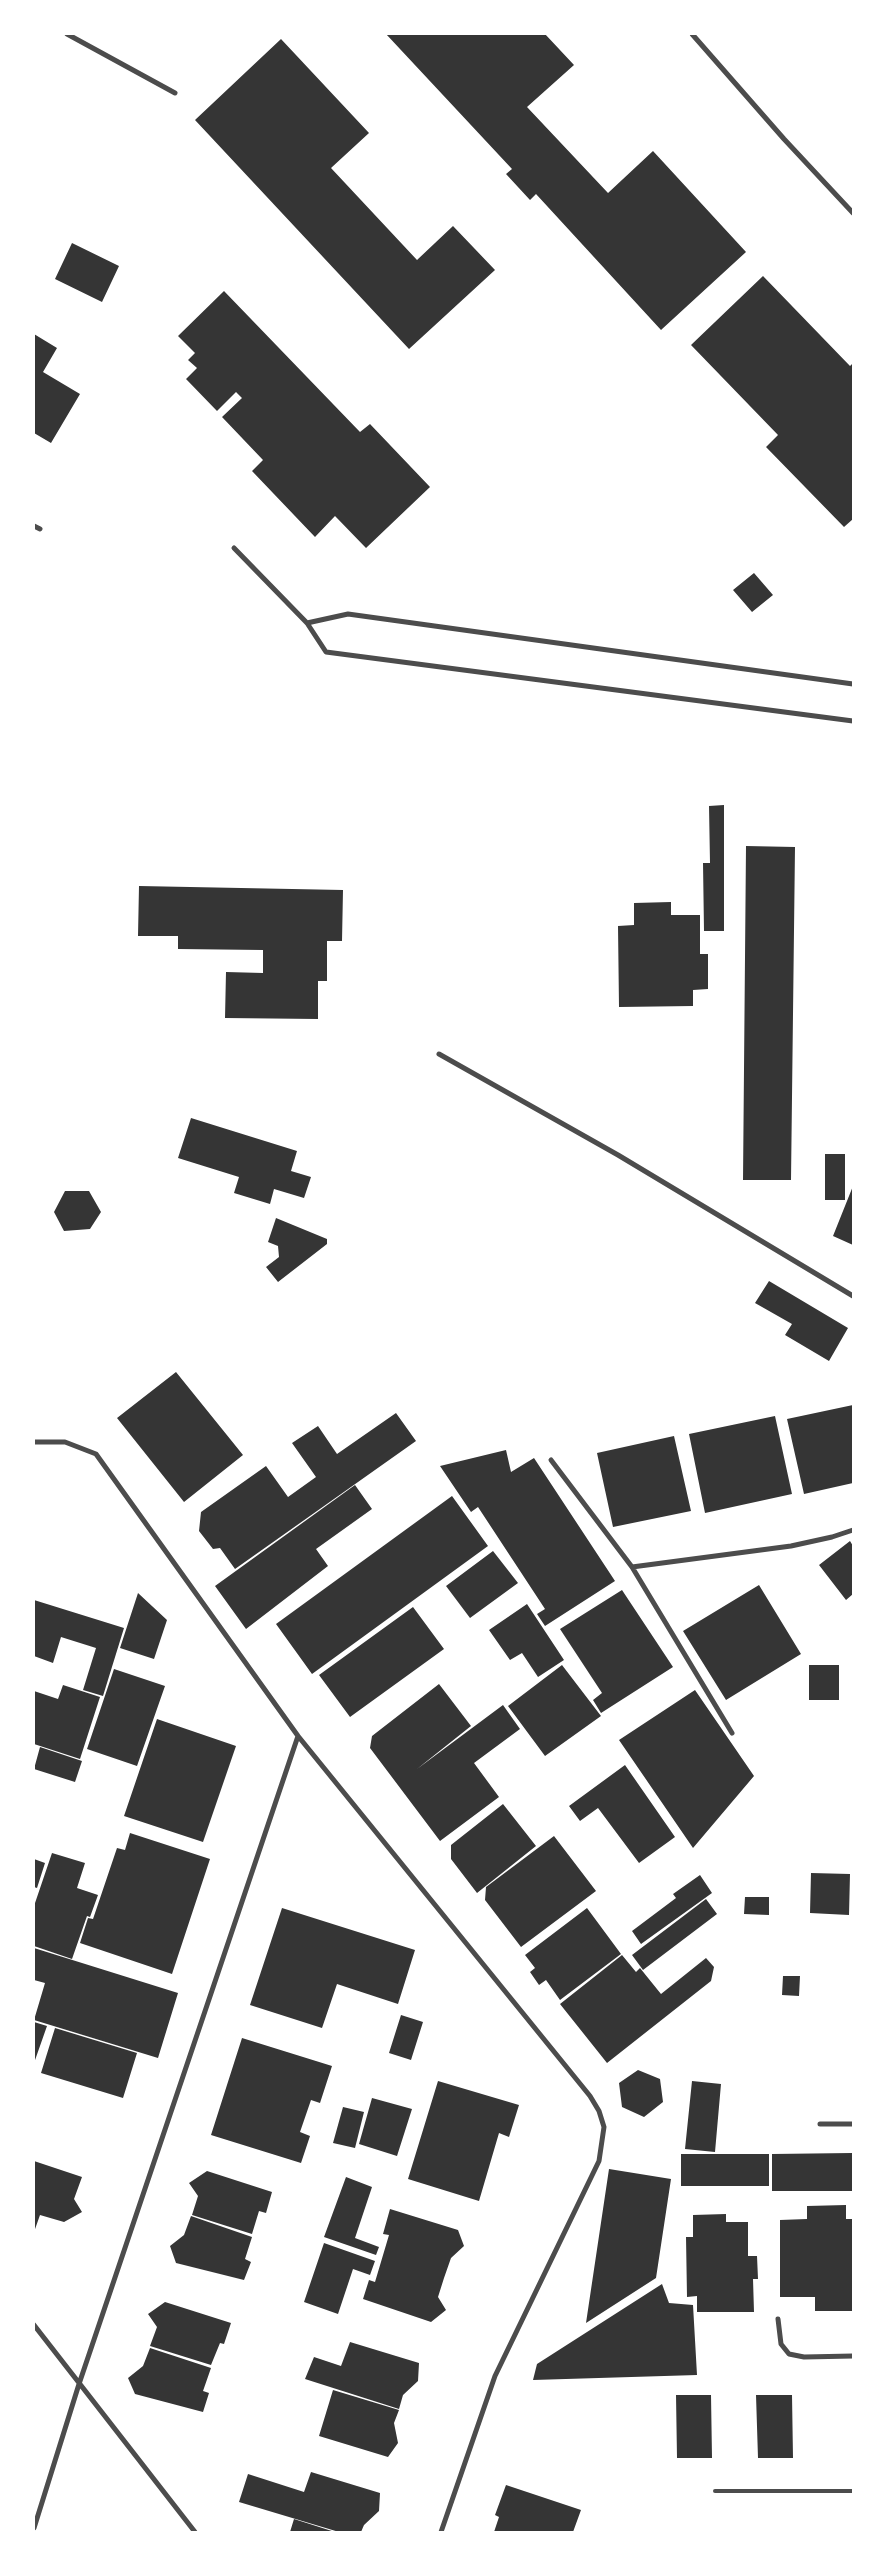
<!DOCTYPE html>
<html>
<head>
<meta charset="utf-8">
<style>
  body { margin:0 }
  #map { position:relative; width:887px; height:2566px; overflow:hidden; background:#fff; font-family:Roboto,sans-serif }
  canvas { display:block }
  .frame { position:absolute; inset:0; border:35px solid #fff; pointer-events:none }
</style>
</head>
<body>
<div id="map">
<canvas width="887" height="2566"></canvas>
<div class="frame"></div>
</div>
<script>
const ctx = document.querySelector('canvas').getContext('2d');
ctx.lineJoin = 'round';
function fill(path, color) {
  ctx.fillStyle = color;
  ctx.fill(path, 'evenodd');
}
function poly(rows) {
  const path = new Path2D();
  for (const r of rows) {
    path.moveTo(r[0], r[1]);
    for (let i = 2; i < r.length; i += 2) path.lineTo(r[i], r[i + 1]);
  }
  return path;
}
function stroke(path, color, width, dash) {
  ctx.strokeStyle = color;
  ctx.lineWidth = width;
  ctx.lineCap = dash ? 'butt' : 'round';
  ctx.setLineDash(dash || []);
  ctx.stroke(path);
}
fill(poly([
  [386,34,545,34,574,65,527,107,608,193,653,151,746,252,661,330,536,194,530,200,506,174,512,169],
  [281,39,369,133,331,168,417,260,453,226,495,270,409,349,195,120],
  [72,243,119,266,102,302,55,279],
  [763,276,850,366,853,363,853,519,844,527,766,447,778,435,691,345],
  [224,291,360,432,370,424,430,487,366,548,335,516,315,537,252,471,263,460,222,417,242,398,236,392,217,411,186,379,197,368,188,360,195,353,178,336],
  [34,334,57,348,43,372,80,394,51,443,34,433],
  [754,573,773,595,752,612,733,590],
  [724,805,724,931,704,931,703,863,710,863,709,806],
  [746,846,795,847,791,1180,743,1180],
  [139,886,343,890,342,941,327,941,327,981,318,981,318,1019,225,1018,226,972,263,973,263,950,178,949,178,936,138,936],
  [671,902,671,915,700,915,700,954,708,954,708,989,693,990,693,1006,619,1007,618,926,634,925,634,903],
  [191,1118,297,1151,291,1171,311,1177,304,1198,274,1189,270,1204,234,1193,239,1177,178,1158],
  [825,1154,845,1154,845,1200,825,1200],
  [853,1186,853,1245,833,1236],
  [65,1191,89,1191,101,1212,90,1229,64,1231,54,1212],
  [276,1218,327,1239,327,1244,278,1282,266,1267,279,1257,278,1246,268,1242],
  [769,1281,848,1328,829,1361,785,1335,792,1324,755,1303],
  [176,1372,243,1455,184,1502,117,1418],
  [853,1405,853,1483,804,1494,787,1419],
  [396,1413,416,1441,235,1569,220,1548,213,1549,199,1531,201,1512,266,1466,288,1497,316,1477,292,1443,318,1426,337,1454],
  [775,1416,792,1494,705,1513,689,1434],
  [674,1436,691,1511,613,1527,597,1453],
  [506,1450,511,1472,534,1458,615,1581,545,1626,537,1614,545,1609,478,1507,471,1512,440,1466],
  [355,1485,372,1509,316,1549,328,1566,246,1629,215,1586],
  [452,1496,488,1546,312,1674,276,1624],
  [850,1541,853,1546,853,1594,846,1600,819,1565],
  [493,1551,518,1583,470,1618,446,1586],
  [759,1585,801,1654,726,1700,683,1631],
  [622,1590,673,1667,601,1713,593,1700,602,1693,560,1629],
  [138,1593,167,1620,154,1659,120,1648],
  [34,1600,124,1628,103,1696,83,1690,96,1648,61,1637,53,1663,34,1656],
  [527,1604,564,1660,538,1677,522,1653,510,1660,489,1630],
  [413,1607,444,1649,350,1717,319,1675],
  [562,1665,601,1716,545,1756,508,1706],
  [809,1665,839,1665,839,1700,809,1700],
  [114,1669,165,1686,137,1766,87,1749],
  [439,1684,471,1726,417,1769,503,1705,520,1729,474,1763,499,1797,440,1841,370,1748,372,1736],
  [63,1685,100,1697,80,1759,34,1744,34,1691,58,1699],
  [695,1690,754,1776,693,1848,619,1740],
  [157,1719,236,1746,203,1842,124,1816],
  [40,1747,82,1761,75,1782,34,1769],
  [625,1765,675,1837,639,1863,598,1808,580,1821,569,1806],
  [503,1804,536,1846,477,1893,451,1859,451,1845],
  [130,1833,210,1859,172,1974,80,1943,88,1918,93,1919,117,1848,125,1850],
  [554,1836,596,1891,521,1947,485,1900,486,1887],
  [52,1853,85,1863,77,1888,98,1895,90,1917,87,1916,72,1959,34,1946,34,1906],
  [34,1859,45,1863,37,1888,34,1887],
  [811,1873,850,1874,849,1915,810,1913],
  [700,1875,712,1893,641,1944,632,1931,676,1898,673,1894],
  [745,1897,769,1897,769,1915,744,1914],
  [706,1899,717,1914,643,1970,632,1955],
  [282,1908,415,1950,398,2004,337,1984,322,2028,250,2005],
  [587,1908,621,1954,560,2000,546,1980,539,1985,530,1972,535,1968,525,1955],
  [34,1948,178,1993,158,2058,34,2020,45,1983,34,1980],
  [622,1955,636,1972,640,1968,661,1994,706,1958,714,1967,711,1981,607,2063,560,2004],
  [783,1976,800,1976,799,1996,782,1995],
  [401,2015,423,2022,411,2060,389,2053],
  [34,2022,47,2026,34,2063],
  [55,2028,137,2053,123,2098,41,2073],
  [242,2038,332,2066,320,2103,311,2100,300,2132,310,2136,301,2163,211,2135],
  [638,2070,660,2079,663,2102,644,2117,622,2107,619,2083],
  [438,2081,519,2105,509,2137,499,2133,479,2201,408,2179],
  [692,2081,721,2084,715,2152,685,2149],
  [372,2098,412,2109,397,2156,359,2144],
  [343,2107,364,2112,355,2148,333,2143],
  [852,2153,852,2191,772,2191,772,2154],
  [681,2154,769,2154,769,2186,681,2186],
  [34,2161,82,2177,74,2199,82,2212,64,2222,40,2215,34,2232],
  [609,2169,671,2179,656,2278,586,2323],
  [207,2171,272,2192,266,2213,259,2211,252,2234,192,2215,198,2196,189,2183],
  [346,2177,372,2187,355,2238,379,2247,376,2255,324,2237],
  [846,2205,846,2219,853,2219,853,2311,815,2311,815,2297,780,2297,780,2220,807,2219,807,2206],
  [390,2209,458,2230,464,2246,451,2258,444,2278,408,2266,444,2278,438,2297,446,2310,431,2322,363,2299,369,2280,375,2282,389,2235,383,2234],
  [726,2214,726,2222,748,2222,748,2256,757,2256,758,2279,753,2279,754,2312,697,2312,697,2296,687,2297,686,2237,693,2237,693,2215],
  [191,2216,252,2237,245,2259,251,2262,244,2280,176,2263,170,2246,184,2235],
  [324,2243,375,2261,370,2275,353,2269,338,2314,304,2302],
  [662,2284,669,2303,693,2305,697,2375,533,2380,537,2364],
  [165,2302,231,2323,224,2344,220,2343,211,2365,150,2346,157,2327,148,2314],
  [350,2342,419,2363,418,2381,403,2395,399,2409,305,2379,314,2357,341,2366],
  [150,2348,211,2368,203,2391,209,2393,203,2412,135,2394,128,2378,143,2366],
  [333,2390,399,2410,394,2423,398,2443,388,2457,319,2436],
  [676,2395,711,2395,712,2458,677,2458],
  [756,2395,792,2395,793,2458,758,2458],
  [311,2472,380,2493,379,2511,364,2525,361,2532,339,2532,239,2502,248,2474,304,2492],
  [506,2485,581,2510,573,2532,494,2532,499,2517,495,2515],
  [294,2519,335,2532,290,2532]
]), '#353535');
stroke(poly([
  [715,2491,853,2491]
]), '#4c4c4c', 4);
stroke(poly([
  [67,34,175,93],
  [692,34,784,139,853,213],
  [34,526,40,529],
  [234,548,307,623,326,652,853,721],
  [307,623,348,614,853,684],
  [439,1054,618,1155,853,1296],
  [34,1442,65,1442,96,1454,298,1736,590,2096,599,2111,604,2127,599,2161,495,2376,441,2532],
  [551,1460,632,1567,732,1733],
  [632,1567,791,1546,832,1537,853,1530],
  [820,2124,853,2124],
  [778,2319,781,2344,789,2354,804,2357,853,2356],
  [34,2325,195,2532],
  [34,2528,79,2384,298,1736]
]), '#4c4c4c', 5);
</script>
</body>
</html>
